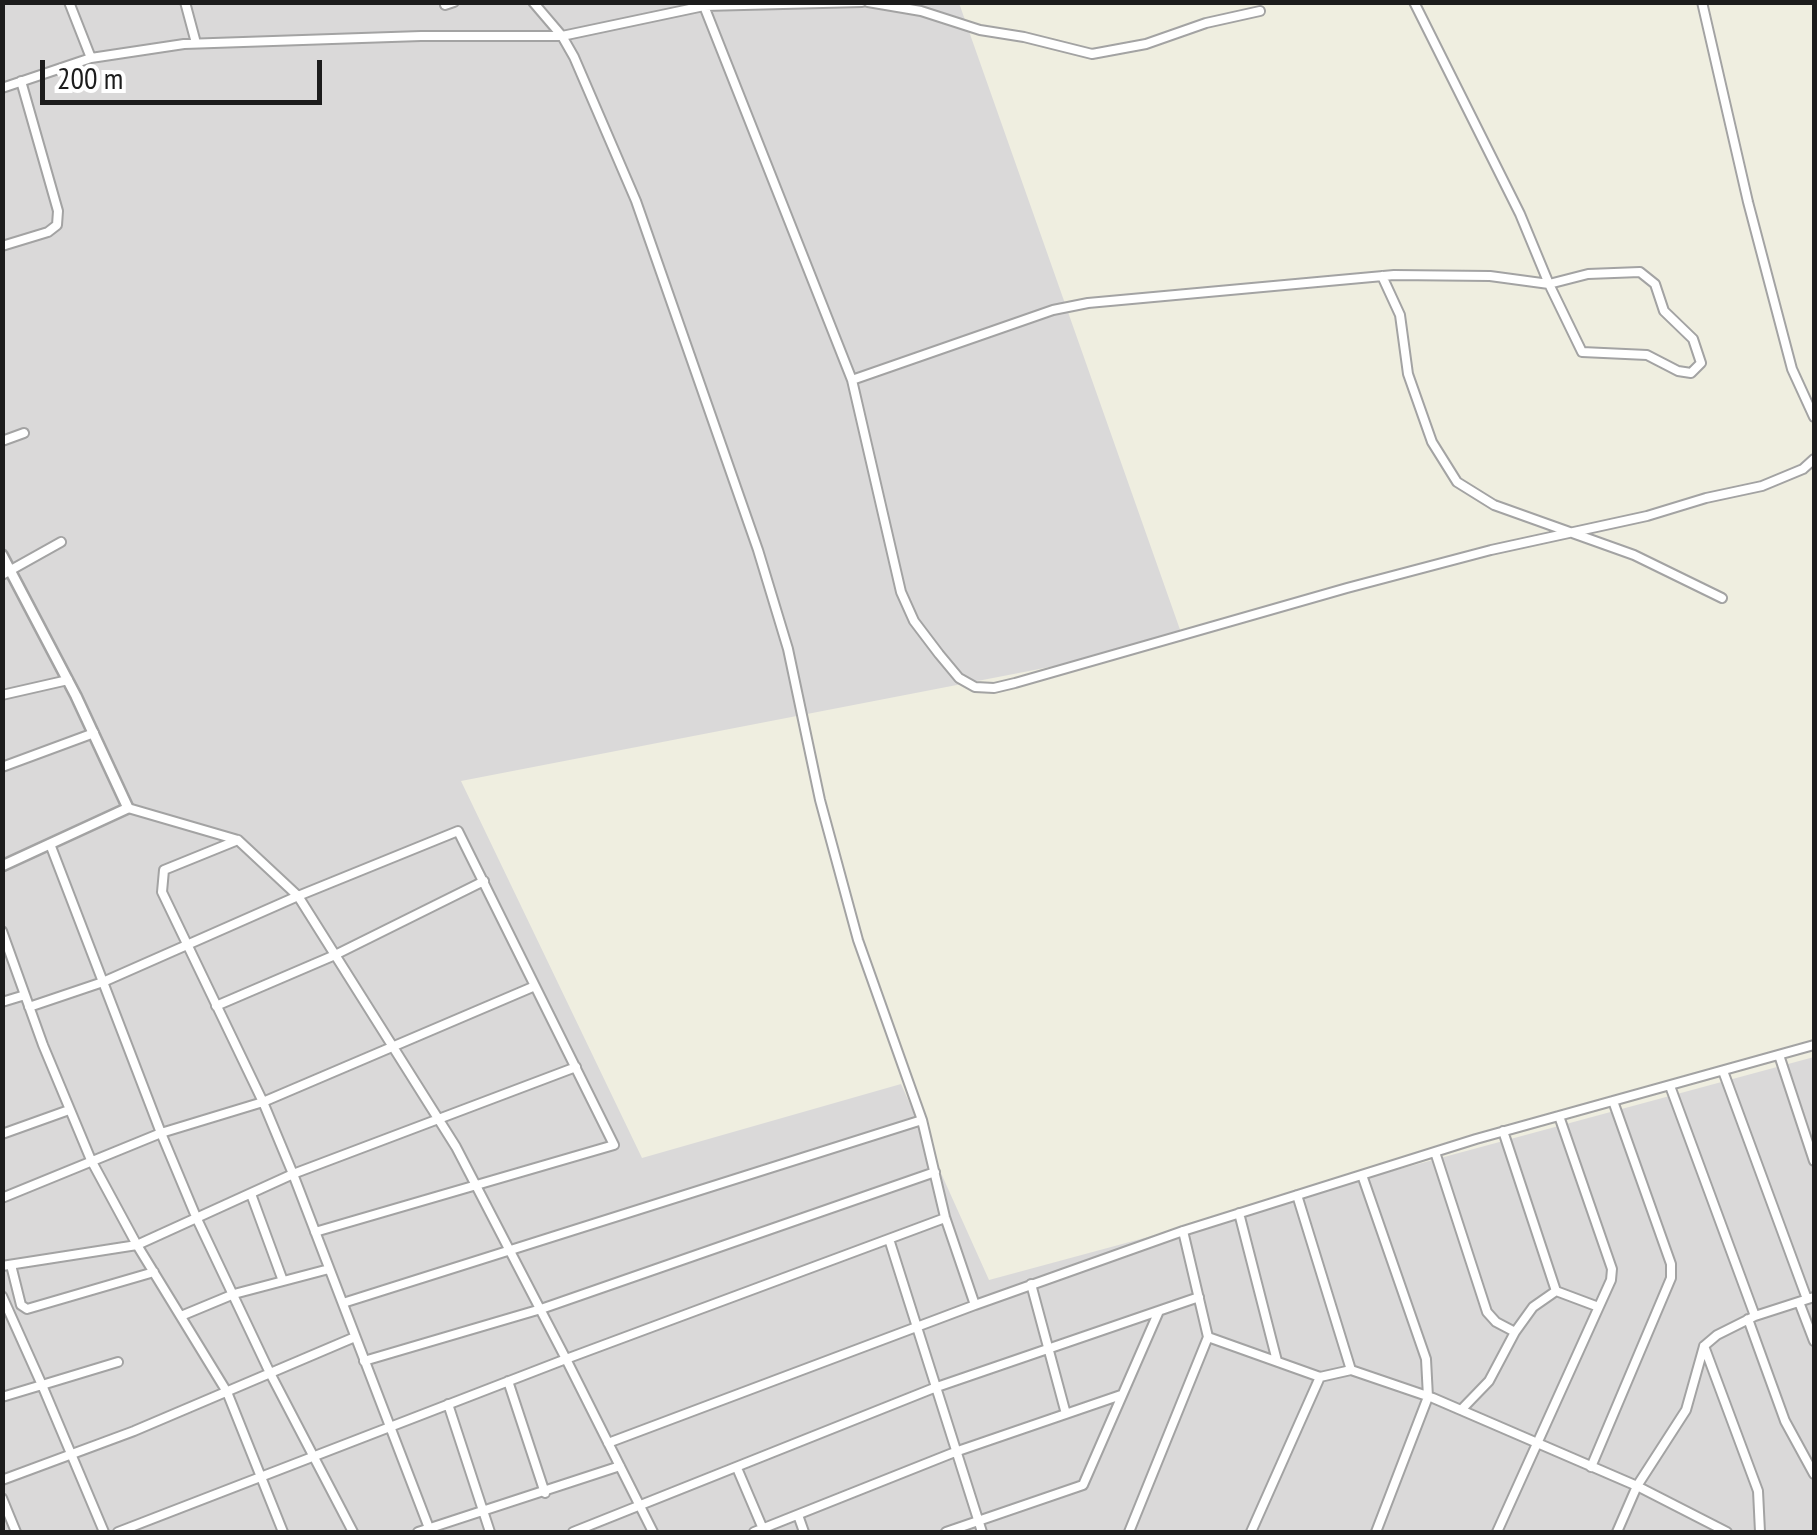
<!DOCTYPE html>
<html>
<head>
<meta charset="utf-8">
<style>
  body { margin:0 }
  #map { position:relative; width:1817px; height:1535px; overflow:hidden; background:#efeee0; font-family:"PT Sans Narrow",sans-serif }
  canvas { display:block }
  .frame { position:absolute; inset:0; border:5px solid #1c1c1c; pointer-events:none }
  .scale { position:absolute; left:40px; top:60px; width:282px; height:45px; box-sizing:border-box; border:5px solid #1c1c1c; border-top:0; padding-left:12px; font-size:30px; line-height:35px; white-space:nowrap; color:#1c1c1c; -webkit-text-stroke:8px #fff; paint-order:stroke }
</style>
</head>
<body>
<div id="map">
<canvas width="1817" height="1535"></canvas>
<div class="frame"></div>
<div class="scale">200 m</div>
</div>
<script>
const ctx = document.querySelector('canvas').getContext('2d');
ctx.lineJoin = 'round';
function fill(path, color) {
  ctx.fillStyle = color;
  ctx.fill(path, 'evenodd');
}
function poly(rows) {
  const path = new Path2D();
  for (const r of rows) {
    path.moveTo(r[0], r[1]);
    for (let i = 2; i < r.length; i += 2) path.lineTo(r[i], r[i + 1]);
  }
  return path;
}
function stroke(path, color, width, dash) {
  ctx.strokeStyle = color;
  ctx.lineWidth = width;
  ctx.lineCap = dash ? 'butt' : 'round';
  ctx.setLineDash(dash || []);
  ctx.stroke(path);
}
fill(poly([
  [3,3,959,3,1184,641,461,781,642,1158,901,1084,989,1280,1814,1057,1814,1532,3,1532]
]), '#dad9d9');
const minor = poly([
  [69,2,91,58],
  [185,2,196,43],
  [533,2,562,36,574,57,636,201,758,550,788,649,820,800,858,940,922,1120,945,1217,975,1305,1183,1231,1476,1139,1814,1045],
  [868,2,921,11,980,30,1024,37,1092,54,1146,44,1206,23,1260,11],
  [1702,2,1748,202,1792,369,1814,417],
  [445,5,454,2],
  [704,6,862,2],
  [2,88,91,58,184,44,421,36,562,36,704,6,852,380,901,592,914,621,939,654,959,678,975,687,994,688,1015,683,1347,588,1491,550,1647,516,1706,498,1762,486,1803,469,1814,459],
  [2,246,48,232,57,225,58,211,21,81],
  [1382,276,1400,315,1408,374,1432,442,1457,482,1494,505,1634,555,1722,598],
  [852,380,1053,310,1088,303,1394,275,1490,276,1549,284,1588,274,1640,272,1655,284,1664,311,1693,339,1701,363,1691,373,1678,371,1647,355,1582,352,1549,284,1520,214,1414,2],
  [2,441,24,433],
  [2,575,61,542],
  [2,695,68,680],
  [2,767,94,733],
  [238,840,164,870,162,892,263,1102,293,1174,429,1528],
  [50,844,161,1133,197,1219,270,1373,353,1532],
  [2,931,43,1045,91,1160,137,1245,227,1392,283,1532],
  [2,1002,25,995],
  [216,1006,335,955,484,881],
  [29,1007,103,982,298,896,458,831,614,1145,315,1232],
  [1779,1055,1814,1161],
  [1723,1071,1807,1299],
  [1670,1086,1755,1316],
  [1503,1131,1556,1291,1596,1306],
  [2,1134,69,1110],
  [1435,1152,1487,1312,1496,1322,1515,1332,1489,1381,1461,1410],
  [1362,1175,1426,1359,1428,1397,1376,1532],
  [251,1194,283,1281],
  [1297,1195,1351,1370],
  [2,1198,161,1133,263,1102,535,986],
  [1239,1213,1277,1361],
  [889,1239,982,1532],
  [11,1265,21,1305,27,1309,154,1272],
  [2,1266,137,1245,293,1174,576,1067],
  [1031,1284,1066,1414],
  [2,1296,42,1385,118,1362],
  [1799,1302,1814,1341],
  [343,1303,922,1120],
  [181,1316,234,1294,329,1269],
  [1748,1319,1785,1421,1814,1474],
  [1515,1332,1533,1307,1556,1291],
  [1208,1337,1320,1377,1351,1370,1433,1398,1637,1486,1727,1532],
  [1704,1346,1758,1491,1760,1532],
  [364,1361,541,1309,935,1172],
  [508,1381,545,1493],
  [2,1397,42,1385,104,1532],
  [448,1404,490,1532],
  [608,1443,975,1305],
  [1591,1467,1671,1278,1671,1264,1613,1101],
  [737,1468,763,1529],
  [2,1480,134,1431,355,1337],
  [2,1498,16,1532],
  [798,1515,804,1532],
  [118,1532,566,1359,456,1147,298,896,238,840,128,808],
  [418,1532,620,1466],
  [573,1532,934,1388,1199,1297],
  [653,1532,566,1359,945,1218],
  [754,1532,955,1452,1121,1395],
  [946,1532,1083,1485,1159,1311],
  [1129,1532,1208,1337,1183,1231],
  [1251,1532,1320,1377],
  [1497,1532,1611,1280,1612,1269,1559,1116],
  [1617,1532,1637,1486,1686,1410,1704,1346,1717,1335,1755,1316,1814,1297]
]);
const tertiary = poly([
  [2,555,76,696,128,808,2,866]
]);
stroke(minor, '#a3a3a3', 12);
stroke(tertiary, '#a3a3a3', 14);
stroke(minor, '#fff', 8);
stroke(tertiary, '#fff', 9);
</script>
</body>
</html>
